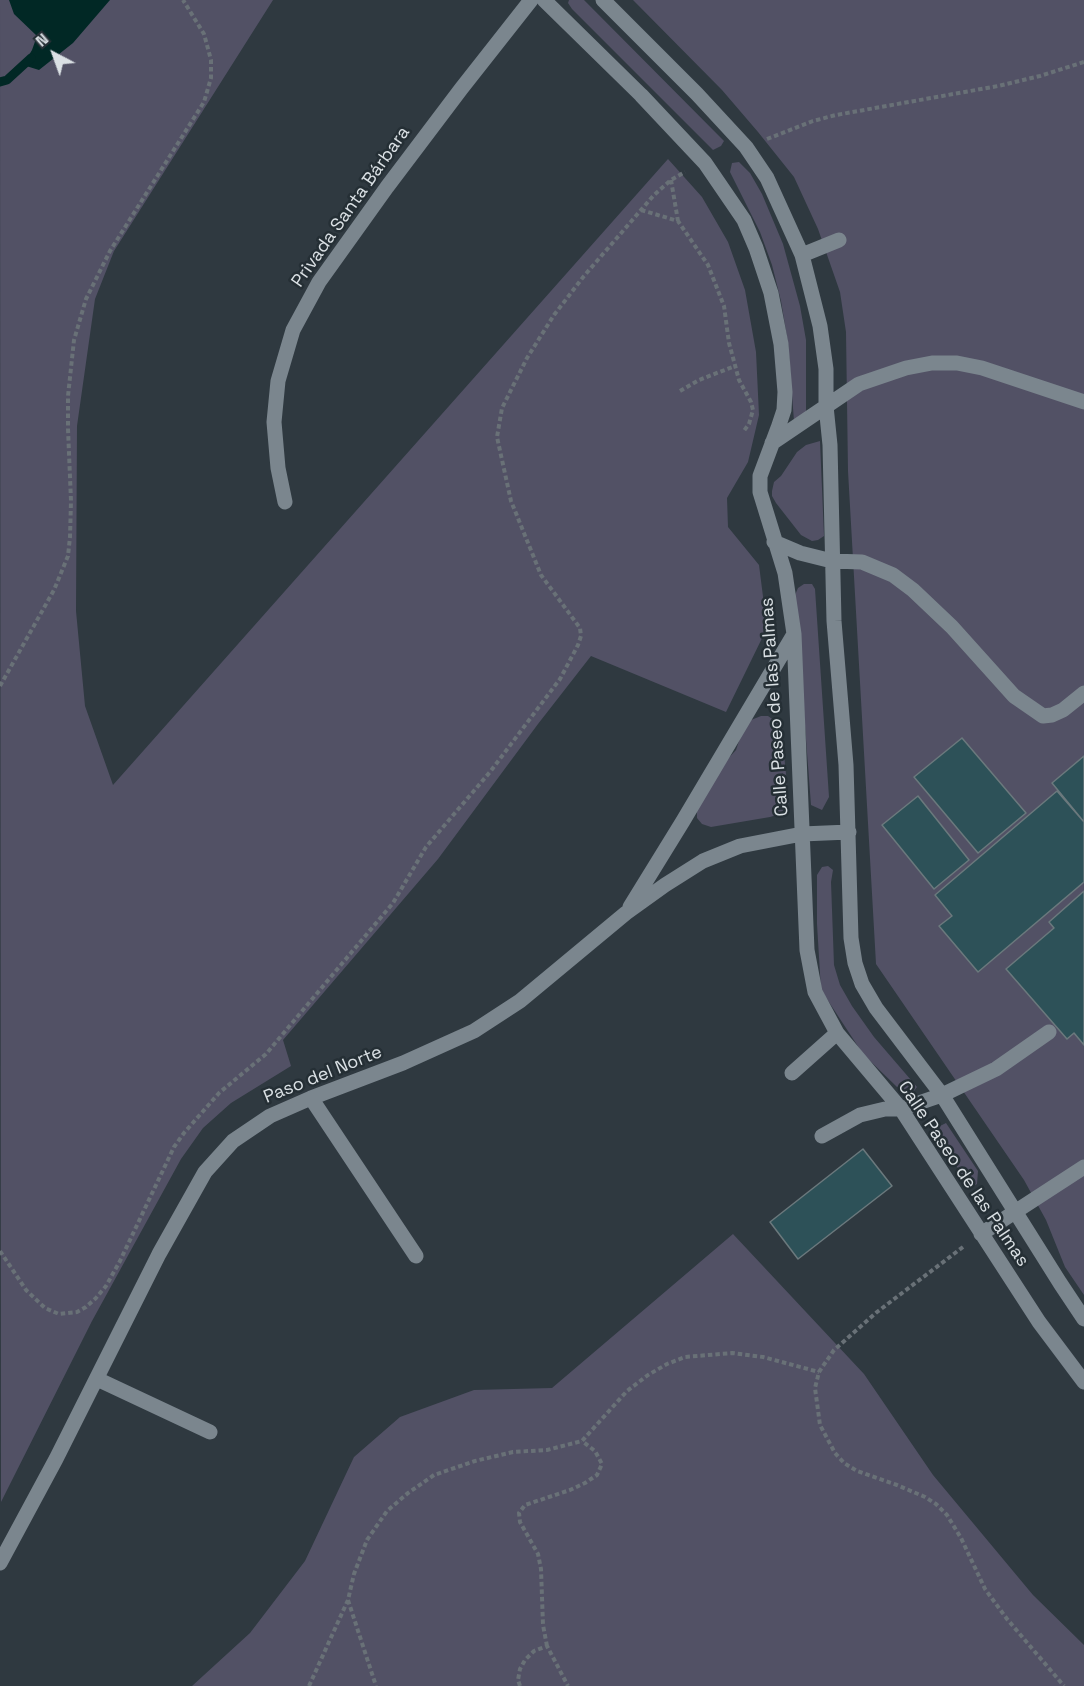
<!DOCTYPE html>
<html>
<head>
<meta charset="utf-8">
<style>
  body { margin:0 }
  #map { position:relative; width:1084px; height:1686px; overflow:hidden; background:#2f3940; font-family:"Space Grotesk",sans-serif }
  canvas { display:block }
  .north { position:absolute; left:24px; top:24px; width:60px; height:60px; -webkit-text-stroke:4px #252f35; paint-order:stroke; rotate:319deg; font-size:16px; font-weight:700; line-height:24px; text-align:center; color:#dae0e4 }
  .north::after { content:''; display:block; margin:auto; width:21px; height:27px; background:#dae0e4; clip-path:polygon(50% 0,100% 100%,50% 72%,0 100%) }
</style>
</head>
<body>
<div id="map">
<canvas width="1084" height="1686"></canvas>
<div class="north">N</div>
</div>
<script>
const ctx = document.querySelector('canvas').getContext('2d');
ctx.lineJoin = 'round';
function fill(path, color) {
  ctx.fillStyle = color;
  ctx.fill(path, 'evenodd');
}
function poly(rows) {
  const path = new Path2D();
  for (const r of rows) {
    path.moveTo(r[0], r[1]);
    for (let i = 2; i < r.length; i += 2) path.lineTo(r[i], r[i + 1]);
  }
  return path;
}
function stroke(path, color, width, dash) {
  ctx.strokeStyle = color;
  ctx.lineWidth = width;
  ctx.lineCap = dash ? 'butt' : 'round';
  ctx.setLineDash(dash || []);
  ctx.stroke(path);
}
function write(font, color, halo, rows, align = 'center') {
  ctx.font = font + ' "Space Grotesk",sans-serif';
  ctx.lineWidth = 5;
  ctx.setLineDash([]);
  ctx.textBaseline = 'middle';
  ctx.strokeStyle = halo;
  ctx.fillStyle = color;
  for (const [text, x, y, turn = 0] of rows) {
    ctx.save();
    ctx.translate(x, y);
    ctx.rotate((+turn || 0) * Math.PI / 180);
    ctx.textAlign = isNaN(turn) ? turn : align;
    if (halo) ctx.strokeText(text, 0, 0);
    ctx.fillText(text, 0, 0);
    ctx.restore();
  }
}
fill(poly([
  [0,0,273,0,114,251,95,299,77,426,76,611,85,706,113,785,668,159,702,197,728,242,745,290,756,352,759,415,748,462,727,498,728,527,759,565,767,628,726,712,591,656,538,724,438,859,283,1040,291,1066,231,1103,203,1128,181,1159,92,1321,1,1502],
  [569,0,584,0,724,141,721,146,713,150,572,9,568,3],
  [633,0,1084,0,1084,1295,1065,1267,1046,1220,1024,1180,876,964,848,471,846,332,840,292,818,229,794,177,758,132,722,90],
  [739,162,750,173,762,194,783,244,800,306,806,340,806,414,794,421,788,343,781,301,772,265,760,232,730,172,732,163],
  [820,441,824,536,818,540,812,541,801,535,776,503,772,496,772,491,774,482,781,476,797,452,806,445],
  [804,584,812,584,815,589,829,797,822,810,811,805,795,595,798,588],
  [761,716,768,716,778,723,782,735,789,803,780,814,770,817,711,827,702,824,697,818,697,808,724,763,736,750,743,729,751,720],
  [828,866,833,870,831,882,834,965,840,985,852,1006,874,1037,917,1087,914,1091,907,1091,897,1087,863,1054,821,990,817,924,817,875,822,867],
  [946,1123,978,1171,977,1184,972,1187,967,1182,937,1136,936,1128],
  [733,1234,864,1374,933,1475,1033,1595,1084,1645,1084,1686,192,1686,250,1633,305,1561,354,1457,400,1417,474,1390,552,1388]
]), '#525165');
fill(poly([
  [9,0,110,0,73,43,39,70,23,65,32,50,37,36,14,14]
]), '#012825');
stroke(poly([
  [0,82,7,80,31,58]
]), '#012825', 9);
const building = poly([
  [962,738,1026,813,978,853,914,777,962,738],
  [1084,756,1084,822,1052,783,1084,756],
  [1057,791,1084,822,1084,882,978,972,939,926,952,916,935,895,1057,791],
  [918,796,969,860,934,889,882,825,918,796],
  [1084,891,1084,1045,1074,1033,1067,1039,1006,969,1054,928,1049,922,1084,891],
  [863,1149,892,1186,798,1259,770,1222,863,1149]
]);
fill(building, '#2d5158');
stroke(building, '#6b797d', 1.5);
stroke(poly([
  [767,139,813,121,836,115,998,86,1040,76,1084,62],
  [671,180,678,221],
  [641,210,678,221,708,265,724,306,729,343,739,380,751,402,753,410,749,424,743,432],
  [680,391,699,380,735,366],
  [0,686,54,590,68,556,70,537,71,501,68,429,68,396,74,340,86,299,110,251,204,102,211,78,211,60,204,34,183,0],
  [963,1247,877,1312,834,1350,819,1372,815,1388,820,1425,835,1453,844,1463,857,1471,897,1485,925,1497,936,1504,947,1515,961,1538,985,1589,1007,1619,1064,1686],
  [0,1251,26,1290,45,1308,59,1314,77,1312,86,1307,96,1298,106,1286,120,1261,174,1147,184,1133,219,1093,266,1054,377,922,393,903,426,847,490,772,560,679,578,645,581,636,580,628,541,575,511,501,497,437,502,408,527,358,554,315,584,276,654,195,671,180,685,172],
  [348,1600,376,1686],
  [547,1646,543,1625,541,1569,538,1554,520,1522,519,1513,525,1505,570,1490,585,1483,597,1475,602,1464,595,1451,582,1441],
  [309,1686,348,1600,354,1574,367,1540,387,1511,408,1493,434,1475,475,1461,513,1452,547,1450,582,1441,627,1391,648,1375,667,1364,685,1357,732,1353,763,1357,819,1372],
  [520,1686,518,1680,520,1669,525,1660,534,1651,547,1646,568,1686]
]), '#697177', 4, [4.5, 3]);
stroke(poly([
  [544,0,641,95,705,163,744,220,756,248,771,293,781,344,785,392,784,410,778,428,760,476,760,492,785,573,794,634,807,950,815,992,837,1033,901,1109,1039,1322,1084,1382],
  [603,0,697,94,746,147,767,178,802,255,820,326,826,369,826,406,830,445,834,621,846,765,851,938,855,963,862,984,876,1008,942,1095,1060,1283,1084,1319],
  [802,255,839,240],
  [772,443,859,384,906,368,932,363,957,363,982,368,1084,402],
  [285,502,278,468,274,422,278,381,293,330,319,282,387,187,461,89,531,0],
  [774,542,800,553,832,561,862,562,893,575,913,590,952,627,1014,696,1043,716,1052,715,1063,710,1084,693],
  [630,907,683,821,794,634],
  [792,1073,837,1033],
  [311,1098,416,1256],
  [822,1136,860,1115,885,1109,901,1109,942,1095,996,1069,1049,1032],
  [981,1234,1084,1167],
  [97,1379,210,1432],
  [0,1563,56,1459,159,1254,205,1172,233,1141,270,1116,311,1098,403,1063,474,1031,520,1001,626,913,665,885,703,861,740,846,802,834,849,832]
]), '#7b868e', 15);
write('18px', '#dae0e4', '#252f35', [
  ["Privada Santa Bárbara",351,207,-55],
  ["Calle Paseo de las Palmas",775,707,-94],
  ["Paso del Norte",323,1075,-22],
  ["Calle Paseo de las Palmas",963,1174,56]
]);
</script>
</body>
</html>
